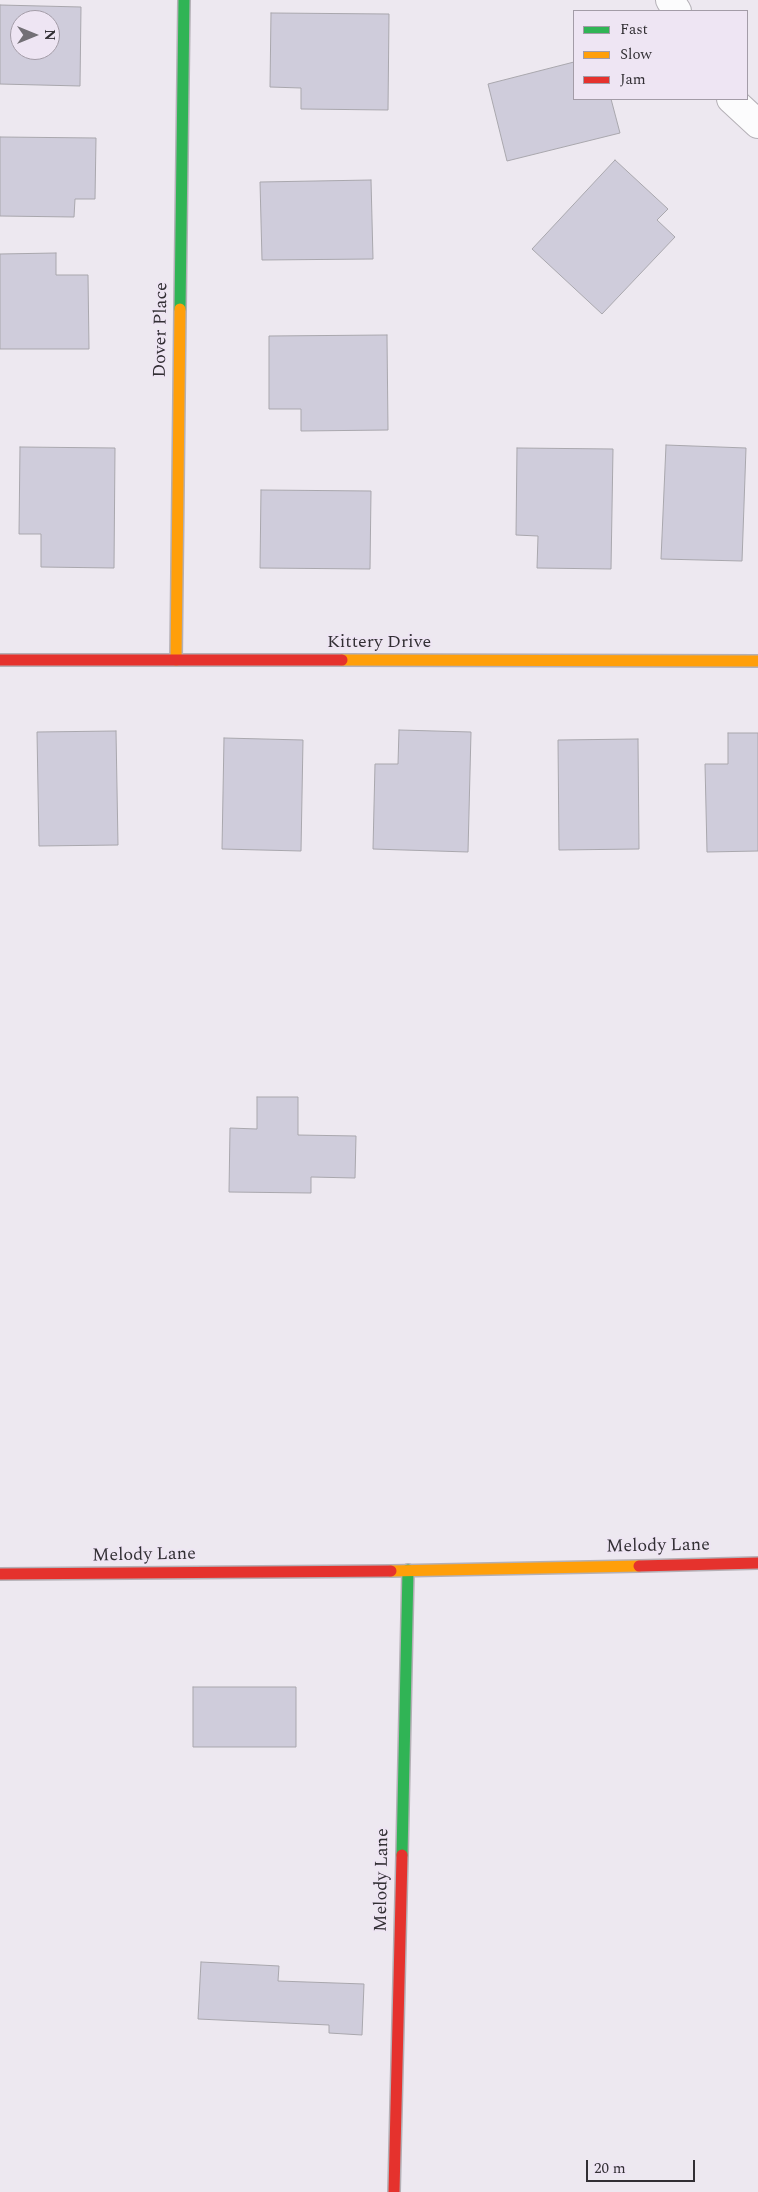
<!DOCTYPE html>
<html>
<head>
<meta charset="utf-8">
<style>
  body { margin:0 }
  #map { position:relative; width:758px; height:2192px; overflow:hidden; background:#ede8f0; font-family:Spectral,serif }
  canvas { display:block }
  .legend { position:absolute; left:573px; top:10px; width:175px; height:90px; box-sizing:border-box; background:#eee5f3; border:1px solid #a39ca7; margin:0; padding:6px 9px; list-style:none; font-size:15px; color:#322f34 }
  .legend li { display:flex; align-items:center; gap:10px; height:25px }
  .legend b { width:25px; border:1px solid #a39ca7 }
  .north { position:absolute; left:10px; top:10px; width:50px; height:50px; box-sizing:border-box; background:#eee5f3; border:1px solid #a39ca7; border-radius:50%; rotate:90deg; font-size:14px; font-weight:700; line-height:20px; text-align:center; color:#322f34 }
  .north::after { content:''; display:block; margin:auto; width:18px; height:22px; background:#737076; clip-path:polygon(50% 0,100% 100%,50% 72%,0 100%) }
  .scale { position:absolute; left:586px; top:2160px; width:109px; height:22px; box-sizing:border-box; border:2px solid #322f34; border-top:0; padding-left:6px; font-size:15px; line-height:18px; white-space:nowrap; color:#322f34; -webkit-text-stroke:4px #eee5f3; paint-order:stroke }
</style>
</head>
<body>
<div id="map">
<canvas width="758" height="2192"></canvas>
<ul class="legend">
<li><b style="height:6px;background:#30b455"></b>Fast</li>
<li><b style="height:6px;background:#ff9f0a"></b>Slow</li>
<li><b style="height:6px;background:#e5322d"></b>Jam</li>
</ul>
<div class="north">N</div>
<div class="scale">20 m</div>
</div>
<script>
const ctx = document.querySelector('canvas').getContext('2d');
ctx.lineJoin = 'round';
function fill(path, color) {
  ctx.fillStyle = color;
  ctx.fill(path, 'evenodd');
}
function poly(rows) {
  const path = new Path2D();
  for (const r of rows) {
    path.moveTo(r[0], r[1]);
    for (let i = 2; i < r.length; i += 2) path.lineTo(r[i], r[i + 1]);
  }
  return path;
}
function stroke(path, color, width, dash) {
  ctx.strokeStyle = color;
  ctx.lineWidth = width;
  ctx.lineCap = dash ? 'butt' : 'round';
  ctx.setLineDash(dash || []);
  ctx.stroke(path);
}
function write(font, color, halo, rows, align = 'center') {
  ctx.font = font + ' Spectral,serif';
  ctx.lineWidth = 4;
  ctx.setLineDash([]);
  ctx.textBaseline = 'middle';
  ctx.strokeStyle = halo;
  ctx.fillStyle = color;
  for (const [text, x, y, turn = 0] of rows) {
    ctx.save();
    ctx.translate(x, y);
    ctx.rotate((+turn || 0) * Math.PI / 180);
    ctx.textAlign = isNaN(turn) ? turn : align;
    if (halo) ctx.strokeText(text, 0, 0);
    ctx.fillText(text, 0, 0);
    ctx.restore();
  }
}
const building = poly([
  [0,5,81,7,80,86,0,84,0,5],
  [20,20,50,20,50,50,20,50,20,20],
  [271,13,389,14,388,110,301,109,301,88,270,87,271,13],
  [574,62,574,99,611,99,620,133,507,161,488,84,574,62],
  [0,137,96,138,95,199,75,199,74,217,0,216,0,137],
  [615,160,668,209,657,220,675,237,602,314,532,249,615,160],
  [371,180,373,259,262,260,260,182,371,180],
  [56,253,56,275,88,275,89,349,0,349,0,254,56,253],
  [387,335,388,430,301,431,301,409,269,409,269,336,387,335],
  [666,445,746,448,742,561,661,559,666,445],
  [20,447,115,448,114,568,41,567,41,534,19,534,20,447],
  [517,448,613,449,611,569,537,568,538,536,516,535,517,448],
  [261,490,371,491,370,569,260,568,261,490],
  [399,730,471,732,468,852,373,849,375,764,398,764,399,730],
  [116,731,118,845,39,846,37,732,116,731],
  [728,733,758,733,758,851,707,852,705,764,728,764,728,733],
  [224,738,303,740,301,851,222,849,224,738],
  [638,739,639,849,559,850,558,740,638,739],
  [257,1097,298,1097,298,1135,356,1136,355,1178,311,1177,311,1193,229,1192,230,1128,257,1129,257,1097],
  [193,1687,296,1687,296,1747,193,1747,193,1687],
  [201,1962,279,1966,278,1981,364,1984,362,2035,329,2033,329,2025,198,2019,201,1962]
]);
fill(building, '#cfccdb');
stroke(building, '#a9a7ad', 1);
const street = poly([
  [670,0,677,11],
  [731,99,758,124]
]);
const fast = poly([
  [180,309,184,0],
  [402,1855,408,1570]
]);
const slow = poly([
  [176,660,180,309],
  [342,660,758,661],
  [391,1571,639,1566]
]);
const jam = poly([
  [0,660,342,660],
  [639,1566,758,1563],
  [0,1574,391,1571],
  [394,2192,402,1855]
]);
stroke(street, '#b4b0b6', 30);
stroke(fast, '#b4b0b6', 14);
stroke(slow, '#b4b0b6', 14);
stroke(jam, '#b4b0b6', 14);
stroke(street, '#fcfcfd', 28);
stroke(fast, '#30b455', 11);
stroke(slow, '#ff9f0a', 11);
stroke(jam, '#e5322d', 11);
write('18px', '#322f34', '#eee5f3', [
  ["Dover Place",162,330,-89],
  ["Kittery Drive",379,643],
  ["Melody Lane",658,1547,-1],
  ["Melody Lane",144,1556,-1],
  ["Melody Lane",383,1880,-89]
]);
</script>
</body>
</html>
